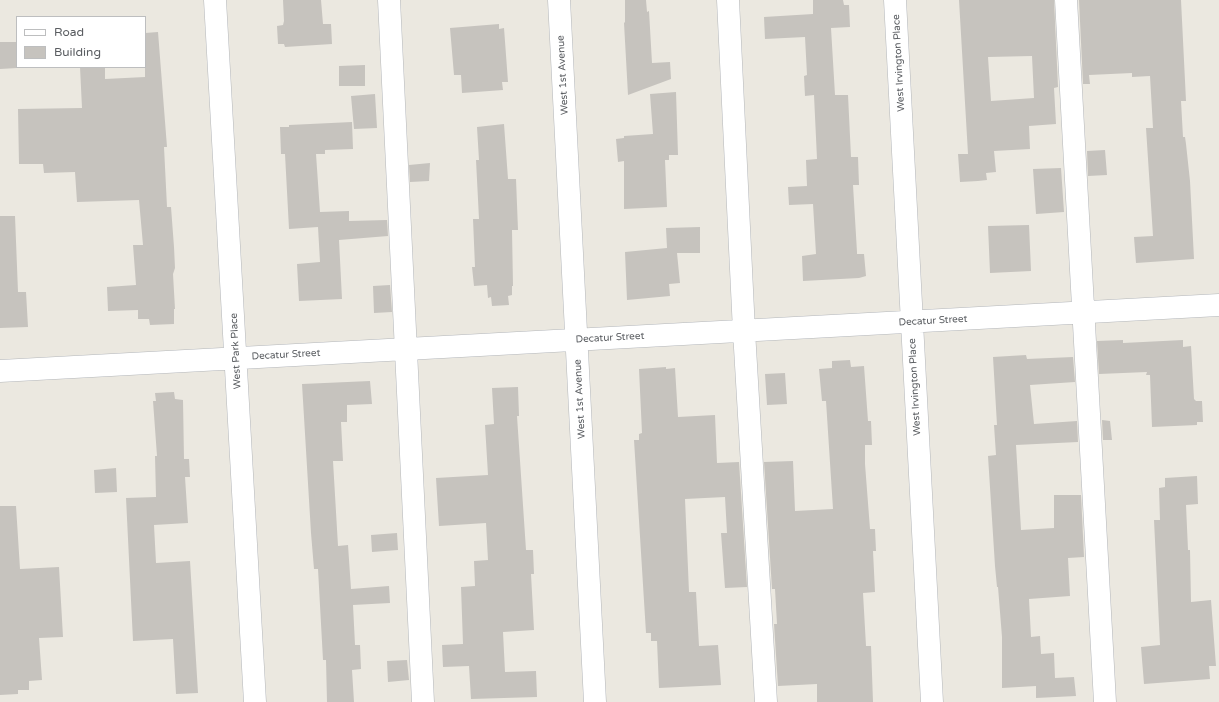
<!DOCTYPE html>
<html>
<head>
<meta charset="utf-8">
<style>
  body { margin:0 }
  #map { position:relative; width:1219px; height:702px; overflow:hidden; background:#ebe8e0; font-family:"Varela Round",sans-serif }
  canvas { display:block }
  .legend { position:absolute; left:16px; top:16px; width:130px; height:52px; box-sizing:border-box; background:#fff; border:1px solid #bdbebf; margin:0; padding:5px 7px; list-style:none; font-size:12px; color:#595c60 }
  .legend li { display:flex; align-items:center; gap:8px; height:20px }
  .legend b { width:20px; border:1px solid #bdbebf }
</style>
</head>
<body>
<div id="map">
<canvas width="1219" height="702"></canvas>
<ul class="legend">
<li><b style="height:5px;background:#fff"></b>Road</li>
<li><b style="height:11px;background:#c6c3be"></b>Building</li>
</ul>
</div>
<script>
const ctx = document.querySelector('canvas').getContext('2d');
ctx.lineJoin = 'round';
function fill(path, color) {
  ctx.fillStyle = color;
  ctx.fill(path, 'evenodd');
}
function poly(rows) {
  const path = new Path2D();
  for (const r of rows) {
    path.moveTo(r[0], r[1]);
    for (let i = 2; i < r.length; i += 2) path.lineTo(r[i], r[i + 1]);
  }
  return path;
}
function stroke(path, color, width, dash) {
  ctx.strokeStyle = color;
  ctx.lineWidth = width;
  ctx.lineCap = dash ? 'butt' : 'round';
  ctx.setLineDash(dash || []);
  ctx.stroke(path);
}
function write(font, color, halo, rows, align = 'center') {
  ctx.font = font + ' "Varela Round",sans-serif';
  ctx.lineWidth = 4;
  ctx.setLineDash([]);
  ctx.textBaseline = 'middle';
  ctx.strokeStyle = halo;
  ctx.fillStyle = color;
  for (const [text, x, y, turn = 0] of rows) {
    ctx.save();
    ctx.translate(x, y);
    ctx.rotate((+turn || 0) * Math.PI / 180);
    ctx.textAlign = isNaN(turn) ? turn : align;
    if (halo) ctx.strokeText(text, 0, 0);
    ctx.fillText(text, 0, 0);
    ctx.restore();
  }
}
fill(poly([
  [283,0,321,0,323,24,331,24,332,44,285,47,284,44,278,44,277,26,283,25,284,21],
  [625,0,646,0,647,12,649,11,652,63,670,62,671,79,628,95,624,23,625,22],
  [813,0,843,0,844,5,849,5,850,27,831,28,835,95,848,95,851,157,858,157,859,185,853,185,857,252,857,254,864,254,866,276,859,278,803,281,802,256,816,254,813,204,789,205,788,187,807,186,806,160,817,159,814,95,805,96,804,76,807,75,805,37,765,39,764,17,813,14],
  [959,0,1054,0,1058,87,1054,88,1056,124,1029,126,1030,149,994,151,996,172,986,173,987,180,978,181,960,182,958,154,968,154],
  [1032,56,1034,98,991,101,988,57],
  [1079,0,1181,0,1186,101,1181,101,1183,137,1185,137,1186,144,1190,181,1194,259,1136,263,1134,237,1153,236,1146,128,1153,128,1150,76,1132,77,1132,73,1089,75,1090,84,1083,84],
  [499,24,499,29,504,28,508,82,502,82,503,90,462,93,461,75,454,75,450,28],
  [158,32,167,147,164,147,167,207,171,207,174,247,175,268,173,274,175,309,174,309,174,324,150,325,149,319,138,319,138,310,108,311,107,287,136,285,133,245,143,245,139,200,77,202,75,172,44,173,43,164,19,164,18,109,82,108,80,67,105,67,105,79,145,77,145,33],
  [0,42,17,42,17,68,0,69],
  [365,65,365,86,339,86,339,66],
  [676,92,678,155,669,155,669,160,665,160,667,207,624,209,624,161,618,162,616,139,624,138,624,136,653,134,650,94],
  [375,94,377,128,354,129,351,96],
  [352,122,353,149,325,150,325,154,316,154,320,212,349,211,349,221,387,220,388,236,339,240,342,299,299,301,297,264,320,262,318,227,289,229,285,154,281,154,280,127,289,127,289,125],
  [504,124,508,179,516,179,518,230,512,230,513,286,512,286,512,295,508,296,509,305,492,306,491,297,488,298,487,285,474,286,472,267,475,267,473,219,479,219,476,160,479,160,477,127],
  [1105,150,1107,175,1088,176,1087,151],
  [430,163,429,181,410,182,409,165],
  [1061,168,1064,212,1036,214,1033,169],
  [0,216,15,216,18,292,26,292,28,327,0,328],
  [1029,225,1031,271,990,273,988,226],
  [700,227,700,253,677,253,680,283,669,284,670,296,627,300,625,252,667,248,666,228],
  [390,285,392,312,374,313,373,286],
  [1123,340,1123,343,1183,340,1183,347,1191,346,1194,399,1196,401,1202,401,1203,422,1197,422,1197,425,1152,427,1150,375,1146,375,1147,372,1099,374,1097,341],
  [1026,355,1027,359,1073,357,1075,382,1030,385,1034,424,1077,421,1078,442,1016,445,1021,530,1054,528,1054,495,1081,495,1084,557,1068,558,1070,596,1029,599,1031,637,1040,636,1041,654,1054,653,1055,678,1074,677,1076,696,1036,698,1036,686,1002,688,1002,637,998,587,997,587,995,566,988,456,996,455,994,425,997,425,993,357],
  [850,360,851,367,864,366,868,421,871,421,872,445,865,445,865,464,870,529,875,529,876,551,873,551,875,592,863,593,866,646,871,646,873,702,817,702,817,684,778,686,774,624,777,624,775,589,772,589,764,462,793,461,795,511,833,509,826,401,822,401,819,369,832,368,832,361],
  [666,367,666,369,675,368,678,417,715,415,717,463,739,462,747,587,725,588,721,533,727,533,725,497,685,499,689,592,696,592,699,646,718,645,721,685,659,688,657,641,651,641,651,633,646,633,634,440,639,440,639,434,642,433,639,369],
  [785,373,787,404,767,405,765,374],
  [370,381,372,404,347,405,347,422,341,422,343,461,333,461,338,546,348,545,351,589,389,586,390,603,353,605,355,645,360,645,361,669,352,670,354,702,327,702,326,660,323,660,318,569,314,569,311,533,302,384],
  [518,387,519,416,517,416,526,550,533,550,534,574,531,574,534,630,503,632,505,672,536,671,537,697,471,699,469,666,443,667,442,645,463,644,461,587,475,586,474,561,488,560,486,523,439,526,436,478,488,475,485,425,494,424,492,388],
  [174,392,175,399,183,400,184,459,189,459,190,477,185,477,188,523,154,525,156,563,190,561,198,693,176,694,173,639,133,641,126,498,156,497,155,456,157,456,153,401,156,401,155,393],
  [1102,420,1110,421,1112,440,1103,440],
  [116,468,117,492,95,493,94,470],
  [1197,476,1198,504,1186,505,1188,550,1190,550,1191,602,1211,600,1216,666,1209,666,1210,679,1144,684,1141,647,1160,645,1154,520,1160,520,1159,488,1165,487,1165,478],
  [0,506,16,506,20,569,59,567,63,637,39,638,42,680,29,681,29,690,18,690,18,694,0,695],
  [397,533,398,550,372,552,371,535],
  [407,660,409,680,388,682,387,661]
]), '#c6c3be');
const minor = poly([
  [215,0,255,702],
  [389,0,423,702],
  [559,0,595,702],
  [728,0,744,331,766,702],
  [895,0,932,702],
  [1066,0,1105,702],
  [0,371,1219,305]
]);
stroke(minor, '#b3b6ba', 23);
stroke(minor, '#fff', 22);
write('10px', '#595c60', '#fff', [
  ["West Irvington Place",899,63,-93],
  ["West 1st Avenue",563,75,-93],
  ["Decatur Street",933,321,-3],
  ["Decatur Street",610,338,-3],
  ["West Park Place",236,351,-93],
  ["Decatur Street",286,355,-3],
  ["West Irvington Place",915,387,-93],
  ["West 1st Avenue",580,399,-93]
]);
</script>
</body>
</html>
